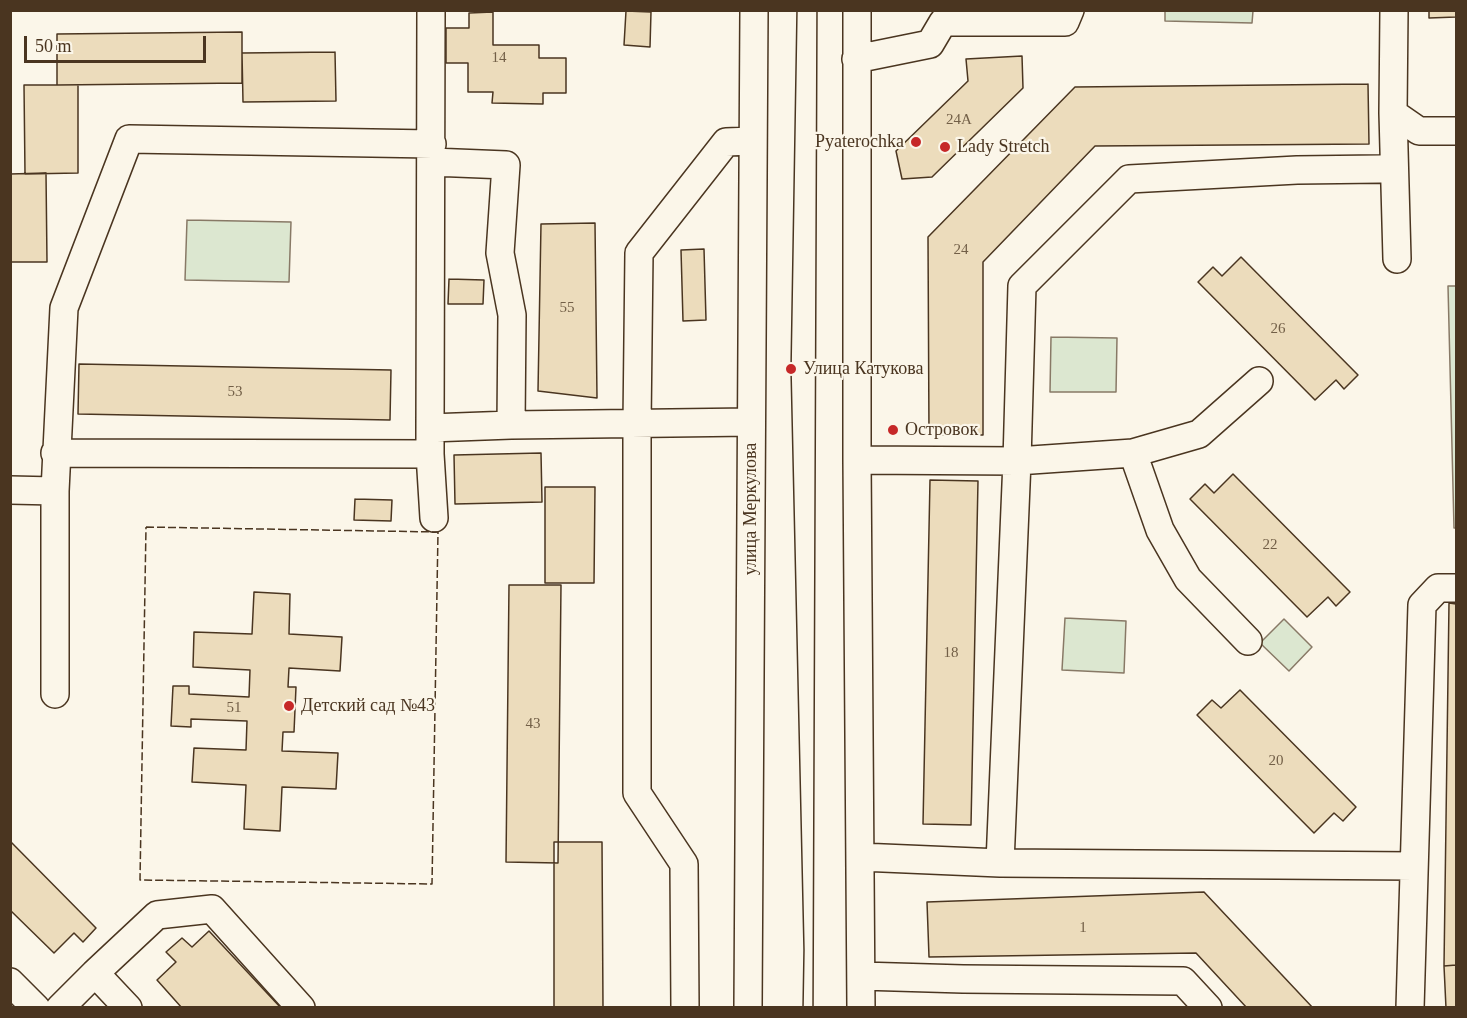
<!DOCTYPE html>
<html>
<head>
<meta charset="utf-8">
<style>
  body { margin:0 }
  #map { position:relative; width:1467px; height:1018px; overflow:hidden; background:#fbf6e9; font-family:"Times New Roman",serif }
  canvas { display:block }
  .frame { position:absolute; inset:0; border:12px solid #4a3520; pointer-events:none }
  .scale { position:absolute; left:24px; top:36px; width:182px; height:27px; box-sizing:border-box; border:3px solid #4a3520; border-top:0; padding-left:8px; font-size:18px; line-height:21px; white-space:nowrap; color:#4a3520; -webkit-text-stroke:4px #fbf6e9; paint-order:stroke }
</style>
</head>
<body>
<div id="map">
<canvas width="1467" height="1018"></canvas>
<div class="frame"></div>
<div class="scale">50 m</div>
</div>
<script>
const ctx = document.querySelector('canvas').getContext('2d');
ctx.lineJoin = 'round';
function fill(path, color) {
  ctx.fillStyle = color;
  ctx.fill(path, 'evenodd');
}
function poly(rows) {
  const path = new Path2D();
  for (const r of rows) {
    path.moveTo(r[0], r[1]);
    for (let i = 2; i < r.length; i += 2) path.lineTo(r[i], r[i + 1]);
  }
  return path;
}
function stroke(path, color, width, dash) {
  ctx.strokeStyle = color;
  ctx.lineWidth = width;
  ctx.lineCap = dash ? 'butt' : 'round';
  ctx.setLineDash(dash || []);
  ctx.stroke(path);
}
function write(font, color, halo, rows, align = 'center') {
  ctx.font = font + ' "Times New Roman",serif';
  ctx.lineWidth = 4.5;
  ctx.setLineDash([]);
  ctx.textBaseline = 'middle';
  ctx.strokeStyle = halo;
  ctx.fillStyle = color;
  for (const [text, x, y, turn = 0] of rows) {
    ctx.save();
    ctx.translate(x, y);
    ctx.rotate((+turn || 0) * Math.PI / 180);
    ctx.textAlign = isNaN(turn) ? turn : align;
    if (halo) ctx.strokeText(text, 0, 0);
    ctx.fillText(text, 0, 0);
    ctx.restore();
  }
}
const green = poly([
  [1165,11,1253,11,1252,23,1165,21,1165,11],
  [187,220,291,222,289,282,185,280,187,220],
  [1448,286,1456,286,1456,528,1454,528,1448,286],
  [1051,337,1117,338,1116,392,1050,392,1051,337],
  [1065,618,1126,621,1124,673,1062,670,1065,618],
  [1284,619,1312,647,1289,671,1260,643,1284,619]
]);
fill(green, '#dce7d0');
stroke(green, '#887966', 1.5);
const building = poly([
  [1429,10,1456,10,1456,17,1429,18,1429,10],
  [626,11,651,12,650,47,624,45,626,11],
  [493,12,493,45,539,45,539,58,566,58,566,93,543,93,543,104,492,103,493,92,468,92,468,63,446,63,446,28,469,28,469,13,493,12],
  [242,32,242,83,57,85,57,34,242,32],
  [335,52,336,101,243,102,242,53,335,52],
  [1022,56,1023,88,932,177,902,179,896,151,968,81,966,59,1022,56],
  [1368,84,1369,144,1095,146,983,262,983,435,929,435,928,237,1075,87,1368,84],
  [24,85,78,85,78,173,25,174,24,85],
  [46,173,47,262,10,262,10,174,46,173],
  [595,223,597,398,538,391,541,224,595,223],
  [704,249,706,320,683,321,681,250,704,249],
  [1241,257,1358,375,1344,389,1336,380,1315,400,1198,282,1213,267,1222,276,1241,257],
  [449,279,484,280,483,304,448,304,449,279],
  [79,364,391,370,390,420,78,414,79,364],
  [541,453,542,502,455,504,454,455,541,453],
  [1233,474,1350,592,1336,606,1328,597,1307,617,1190,499,1205,484,1214,493,1233,474],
  [930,480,978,481,971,825,923,824,930,480],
  [545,487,595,487,594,583,545,583,545,487],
  [355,499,392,500,391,521,354,520,355,499],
  [509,585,561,585,558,863,506,862,509,585],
  [254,592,290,594,289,634,342,637,340,671,289,668,288,687,296,687,294,732,283,732,282,751,338,753,336,789,282,787,280,831,244,829,246,785,192,782,194,748,246,750,247,721,191,719,191,727,171,726,173,686,189,686,189,694,249,697,250,670,193,667,194,632,252,634,254,592],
  [1449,603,1456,604,1456,965,1444,966,1449,603],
  [1240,690,1356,807,1343,821,1334,813,1314,833,1197,715,1212,700,1221,708,1240,690],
  [10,841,96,928,83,942,74,933,54,953,10,910,10,841],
  [554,842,602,842,603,1008,554,1008,554,842],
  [1204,892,1313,1008,1247,1008,1196,953,929,957,927,902,1204,892],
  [209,931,281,1008,182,1008,157,980,176,962,166,952,182,938,192,947,209,931],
  [1456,965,1456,1008,1446,1008,1444,966,1456,965]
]);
fill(building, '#ecdcbc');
stroke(building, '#4a3520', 1.5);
const minor = poly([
  [431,10,430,428,511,425,751,422],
  [857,10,857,460,861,1008],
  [856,59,930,44,943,22,1065,22,1070,10],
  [1393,113,1394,10],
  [432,162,506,165,500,253,512,315,511,425],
  [1397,259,1393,113,1419,131,1456,131],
  [55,453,430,454,430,428],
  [1133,453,1199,434,1259,381],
  [430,454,434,518],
  [857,460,1017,461,1133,453,1160,530,1188,579,1248,641],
  [10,490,55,491,64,308,129,139,432,144],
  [55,694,55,491],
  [860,857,1000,863,1414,866],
  [1000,863,1017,461,1022,286,1129,179,1297,170,1380,169],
  [861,976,963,979,1183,981,1208,1008],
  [10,982,36,1008],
  [60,1008,95,973],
  [128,1008,95,973,157,915,212,909,301,1008],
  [685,1008,684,864,637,793,637,424,639,253,726,142,752,141],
  [748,1008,754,10],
  [1410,1008,1422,605,1438,588,1456,588]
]);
stroke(minor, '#4a3520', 30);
stroke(minor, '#fbf6e9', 27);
stroke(poly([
  [797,10,791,369,804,950,803,1008],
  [813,1008,817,10]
]), '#4a3520', 1.5);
stroke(poly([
  [146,527,438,532,432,884,140,880,146,527]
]), '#4a3520', 1.5, [8, 3]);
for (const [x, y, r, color] of [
  [916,142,6,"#c62828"],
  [945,147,6,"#c62828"],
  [791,369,6,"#c62828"],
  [893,430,6,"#c62828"],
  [289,706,6,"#c62828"]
]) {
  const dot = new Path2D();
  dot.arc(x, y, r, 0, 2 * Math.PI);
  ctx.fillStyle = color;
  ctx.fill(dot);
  stroke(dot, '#fbf6e9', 2);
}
write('15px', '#725f47', null, [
  ["14",499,58],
  ["24А",959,120],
  ["24",961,250],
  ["55",567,308],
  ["26",1278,329],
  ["53",235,392],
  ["22",1270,545],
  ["18",951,653],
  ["51",234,708],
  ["43",533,724],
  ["20",1276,761],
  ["1",1083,928]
]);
write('18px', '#4a3520', '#fbf6e9', [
  ["Pyaterochka",904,142,"right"],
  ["Lady Stretch",957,147],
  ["Улица Катукова",803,369],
  ["Островок",905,430],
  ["Детский сад №43",301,706]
], 'left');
write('18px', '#4a3520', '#fbf6e9', [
  ["улица Меркулова",751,509,-90]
]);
</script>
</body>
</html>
